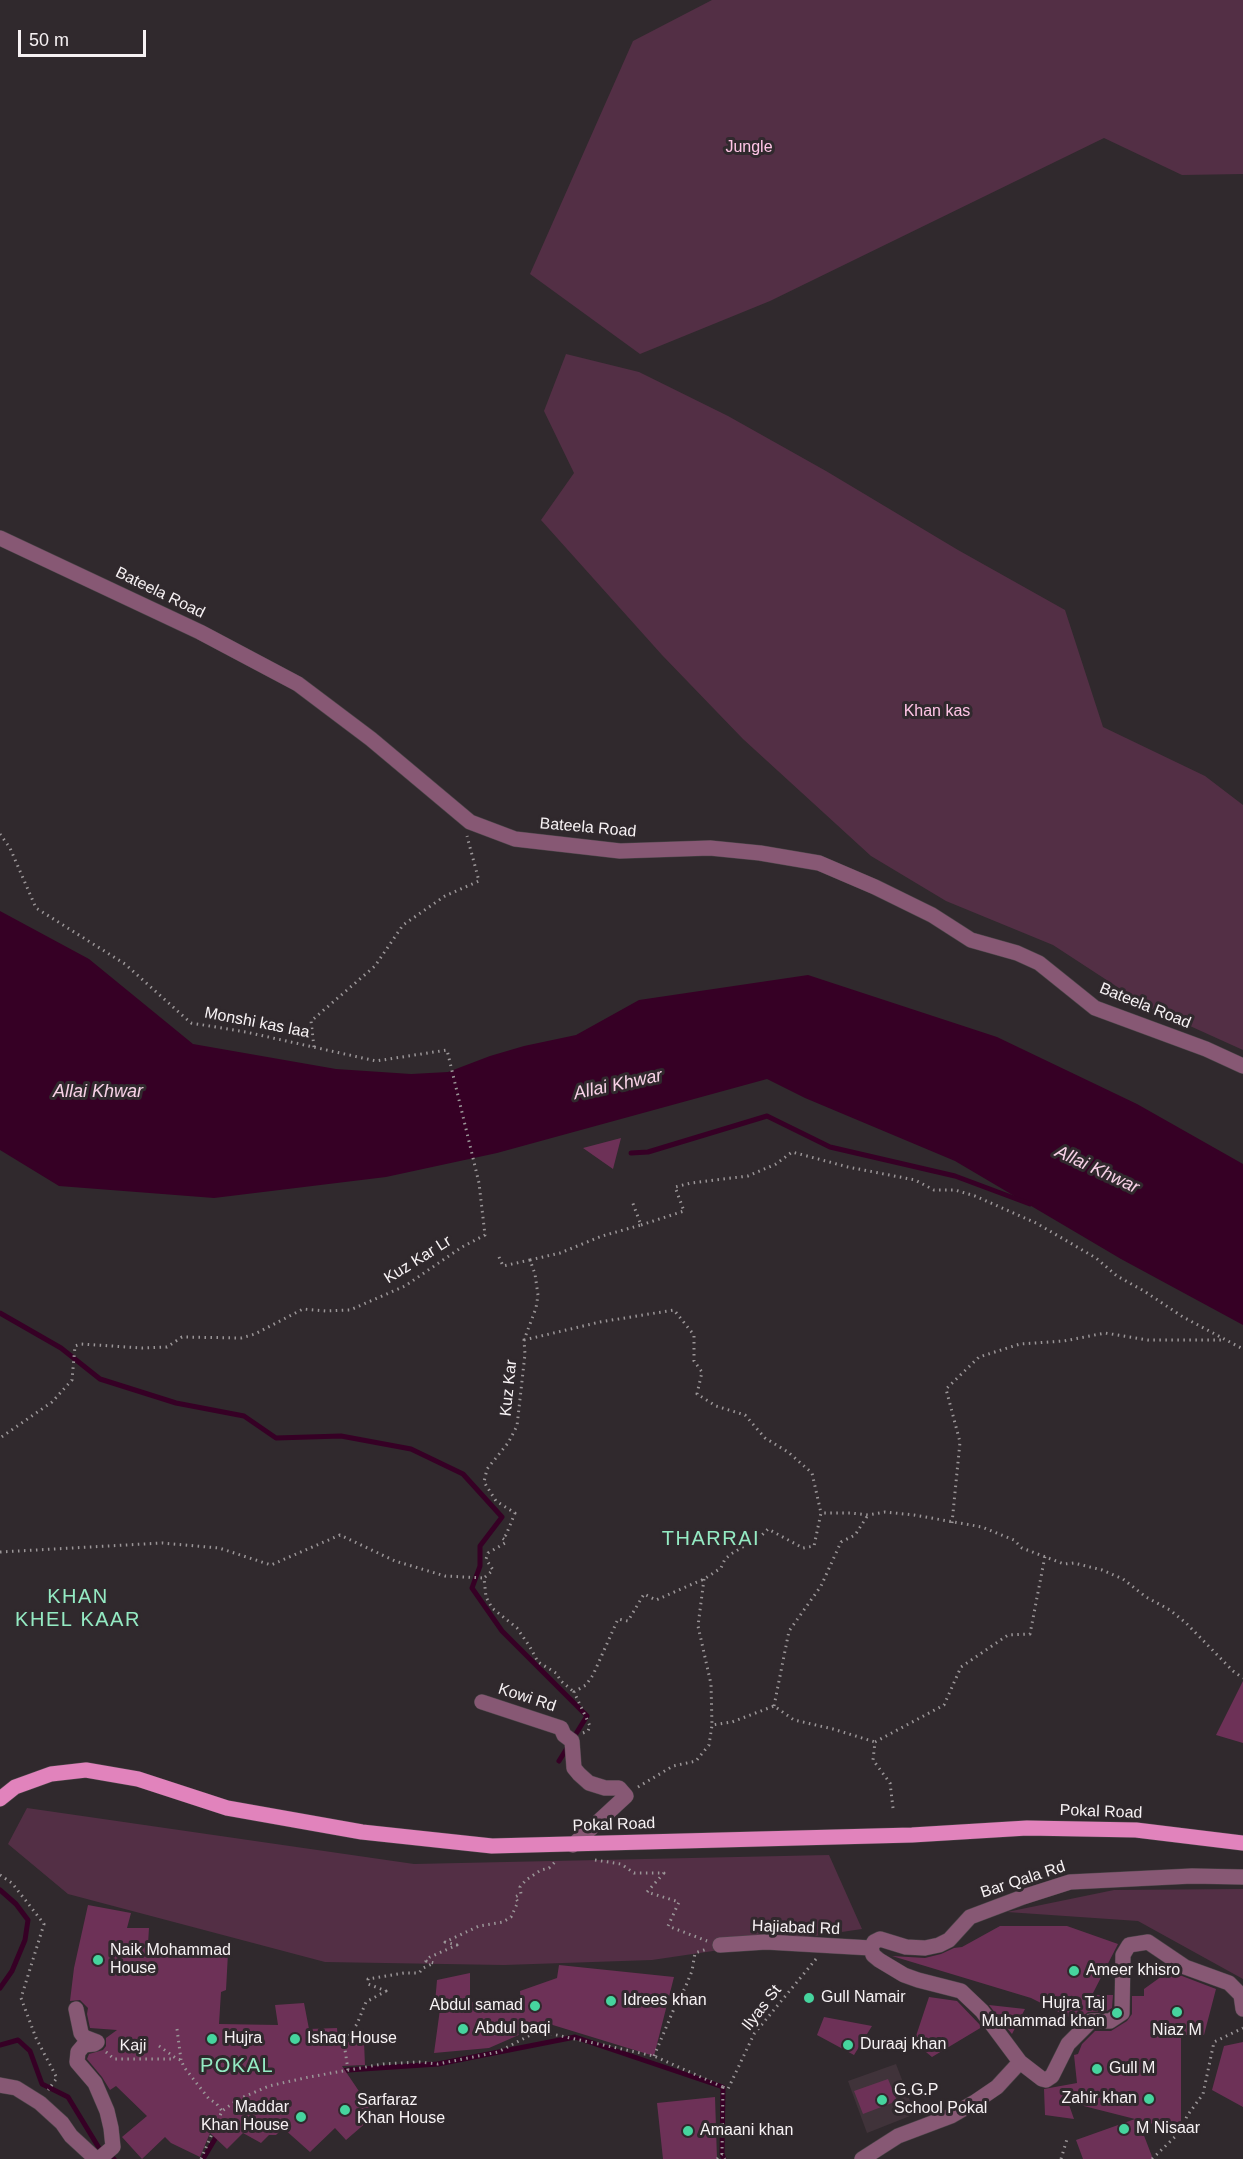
<!DOCTYPE html>
<html>
<head>
<meta charset="utf-8">
<style>
  body { margin:0 }
  #map { position:relative; width:1243px; height:2159px; overflow:hidden; background:#30292d; font-family:Helvetica,sans-serif }
  canvas { display:block }
  .scale { position:absolute; left:18px; top:30px; width:128px; height:27px; box-sizing:border-box; border:3px solid #f7f2f4; border-top:0; padding-left:8px; font-size:18px; line-height:21px; white-space:nowrap; color:#f7f2f4; -webkit-text-stroke:4px #30292d; paint-order:stroke }
</style>
</head>
<body>
<div id="map">
<canvas width="1243" height="2159"></canvas>
<div class="scale">50 m</div>
</div>
<script>
const ctx = document.querySelector('canvas').getContext('2d');
ctx.lineJoin = 'round';
function fill(path, color) {
  ctx.fillStyle = color;
  ctx.fill(path, 'evenodd');
}
function poly(rows) {
  const path = new Path2D();
  for (const r of rows) {
    path.moveTo(r[0], r[1]);
    for (let i = 2; i < r.length; i += 2) path.lineTo(r[i], r[i + 1]);
  }
  return path;
}
function stroke(path, color, width, dash) {
  ctx.strokeStyle = color;
  ctx.lineWidth = width;
  ctx.lineCap = dash ? 'butt' : 'round';
  ctx.setLineDash(dash || []);
  ctx.stroke(path);
}
function write(font, color, halo, rows, align = 'center') {
  ctx.font = font + ' Helvetica,sans-serif';
  ctx.lineWidth = 6;
  ctx.setLineDash([]);
  ctx.textBaseline = 'middle';
  ctx.strokeStyle = halo;
  ctx.fillStyle = color;
  for (const [text, x, y, turn = 0] of rows) {
    ctx.save();
    ctx.translate(x, y);
    ctx.rotate((+turn || 0) * Math.PI / 180);
    ctx.textAlign = isNaN(turn) ? turn : align;
    if (halo) ctx.strokeText(text, 0, 0);
    ctx.fillText(text, 0, 0);
    ctx.restore();
  }
}
fill(poly([
  [896,2064,915,2114,867,2133,848,2081]
]), '#40333a');
fill(poly([
  [712,0,1243,0,1243,174,1182,175,1104,138,770,301,640,354,530,274,633,41],
  [566,354,639,372,728,416,826,471,958,550,1065,610,1103,727,1205,776,1243,805,1243,1050,1148,1007,1053,945,946,901,871,856,743,739,662,655,541,520,574,473,544,411],
  [27,1808,414,1864,829,1855,862,1929,652,1960,504,1965,325,1962,68,1894,8,1844],
  [1243,1889,1243,1979,1138,1921,1007,1912,1114,1890]
]), '#532f45');
fill(poly([
  [0,911,89,959,193,1044,336,1069,411,1074,448,1072,490,1056,524,1046,576,1035,639,1000,808,975,997,1037,1137,1104,1243,1164,1243,1325,1121,1259,955,1161,805,1098,767,1079,497,1153,386,1177,214,1198,59,1186,0,1150]
]), '#360025');
stroke(poly([
  [631,1153,648,1152,767,1116,830,1147,955,1176,1030,1204],
  [0,1313,61,1348,100,1379,176,1403,244,1416,276,1438,341,1436,411,1449,463,1474,502,1517,480,1546,480,1566,472,1588,502,1631,587,1716,559,1761],
  [0,1890,16,1904,28,1920,25,1940,12,1971,0,1988],
  [0,2045,18,2040,30,2051,42,2084,68,2097,99,2148,114,2159],
  [340,2072,348,2070,438,2064,575,2037,723,2087,722,2154,724,2159],
  [203,2159,218,2134]
]), '#360025', 5);
fill(poly([
  [621,1138,613,1169,583,1148],
  [1243,1681,1243,1743,1216,1735],
  [88,1905,131,1913,127,1928,149,1928,148,1944,170,1945,170,1949,228,1953,226,1990,221,1992,219,2024,278,2025,275,2005,304,2003,309,2029,337,2028,338,2042,364,2042,365,2065,342,2066,375,2115,346,2140,335,2128,310,2152,283,2128,276,2135,269,2135,261,2143,243,2133,227,2149,210,2133,200,2157,171,2143,165,2137,142,2159,122,2137,147,2116,116,2086,110,2090,102,2077,87,2059,89,2054,103,2050,106,2046,106,2038,117,2030,90,2028,87,2014,88,2008,80,2000,70,2001,74,1968],
  [1000,1926,1067,1926,1118,1944,1092,1995,1113,1995,1112,2008,1107,2011,1088,2012,1077,2021,1031,1998,892,1956,925,1958,941,1954,954,1948,962,1947],
  [559,1965,674,1977,654,2056,543,2022,521,2031,521,2034,489,2048,434,2053,441,2002,435,2003,437,1980,470,1973,470,2002,521,2004,520,1991,557,1978],
  [1169,1971,1216,1989,1204,2035,1181,2035,1181,2131,1138,2120,1153,2159,1083,2159,1076,2140,1135,2119,1068,2102,1074,2119,1045,2115,1044,2089,1077,2083,1074,2055,1078,2054,1082,2044,1095,2031,1111,2031,1127,2021,1132,2014,1132,1996,1144,1996,1144,1989],
  [929,1997,957,2001,982,2027,932,2057,914,2042],
  [989,2005,1025,2009,1012,2034,1006,2027],
  [824,2017,872,2026,854,2055,817,2035],
  [1243,2042,1243,2107,1212,2090,1224,2046],
  [888,2079,897,2101,863,2114,854,2091],
  [715,2097,717,2159,663,2159,657,2103]
]), '#6d3157');
const minor = poly([
  [0,538,200,632,298,684,371,739,470,822,515,839,620,851,710,848,760,853,819,863,875,887,932,915,971,940,1017,953,1039,963,1095,1008,1206,1049,1243,1066],
  [482,1702,561,1728,564,1735,572,1741,574,1768,579,1774,589,1783,605,1788,619,1788,626,1796,573,1845],
  [1243,1877,1192,1876,1070,1882,1023,1897,970,1917,949,1940,939,1945,925,1948,906,1947,880,1939,874,1942,871,1948,873,1955,879,1960,904,1975,918,1980,961,1991,982,2011,1020,2062,1042,2079,1046,2080,1052,2076,1068,2044,1091,2021,1110,2021,1122,2013,1123,1955,1129,1945,1148,1942,1185,1967,1229,1983,1241,1995,1243,2009],
  [720,1945,766,1942,871,1948],
  [76,2009,81,2033,84,2037,97,2042,94,2044,84,2045,78,2052,77,2062,95,2083,107,2111,111,2128,113,2147,99,2159],
  [0,2085,16,2088,40,2103,62,2123,71,2136,96,2159],
  [862,2159,898,2136,951,2116,975,2102,997,2087,1020,2062]
]);
const major = poly([
  [0,1799,15,1787,51,1774,86,1770,138,1779,227,1808,362,1832,492,1846,912,1835,1027,1828,1136,1830,1243,1843]
]);
stroke(minor, '#4c4549', 16);
stroke(major, '#4c4549', 16);
stroke(poly([
  [0,834,10,848,36,908,125,964,191,1023,246,1032,376,1061,447,1050,479,1183,485,1235,462,1247,405,1286,350,1310,326,1311,303,1309,255,1334,241,1338,182,1337,167,1347,142,1348,81,1344,75,1346,72,1380,52,1402,0,1438],
  [314,1047,311,1021,375,966,403,925,445,896,479,881,467,836],
  [641,1225,684,1211,675,1187,691,1183,748,1176,776,1164,792,1152,848,1167,915,1180,934,1190,955,1190,975,1196,1036,1223,1096,1258,1117,1276,1144,1291,1183,1317,1243,1349],
  [499,1257,503,1266,530,1260,535,1274,538,1295,536,1308,524,1340,525,1354,517,1426,508,1443,487,1469,484,1482,496,1501,515,1513,506,1535,502,1538,505,1540,505,1543,488,1553,486,1559,493,1570,484,1578,486,1597,492,1608,517,1628,530,1647,538,1662,556,1673,561,1681,574,1692],
  [530,1260,560,1253,602,1236,641,1225,632,1201],
  [524,1340,600,1322,674,1310,694,1335,694,1361,702,1372,697,1394,716,1406,745,1415,765,1438,788,1452,812,1473,821,1513],
  [952,1523,960,1442,946,1389,979,1357,1020,1344,1064,1341,1105,1333,1148,1340,1224,1340],
  [0,1552,162,1543,219,1548,271,1565,340,1535,395,1561,445,1576,484,1578],
  [704,1579,698,1626,711,1684,712,1725],
  [774,1706,789,1631,821,1586,841,1542,855,1535,868,1515],
  [583,1733,588,1731,590,1726,574,1692,586,1685,593,1675,618,1619,628,1621,644,1594,656,1600,704,1579,721,1568,725,1559,731,1554,761,1536,768,1529,803,1548,814,1546,821,1513,851,1513,868,1515,885,1512,914,1515,982,1527,1014,1540,1022,1548,1064,1564,1074,1563,1102,1570,1123,1579,1146,1597,1170,1610,1186,1623,1233,1671,1243,1678],
  [638,1787,673,1766,696,1761,709,1745,712,1725,732,1722,774,1706,794,1720,833,1729,875,1742],
  [893,1808,890,1783,873,1760,875,1742,944,1705,961,1667,1008,1635,1030,1634,1045,1556],
  [595,1860,621,1864,634,1873,664,1873,647,1892,679,1902,668,1926,707,1941],
  [0,1875,12,1883,44,1924,21,1998,36,2038,57,2078,48,2090],
  [177,2029,181,2060],
  [159,2046,177,2059,181,2060,184,2067,209,2099,216,2103,222,2111],
  [106,2052,114,2059,175,2059],
  [654,2056,676,2004,685,1988,692,1971,695,1953,707,1949],
  [348,2070,344,2043,357,2024,366,2002,386,1991,368,1984,368,1979,404,1973,419,1973,423,1968,434,1963,426,1961,430,1957,457,1945,445,1942,479,1926,503,1922,511,1917,518,1902,515,1897,521,1894,520,1887,526,1880,541,1870,549,1868,557,1860],
  [723,2087,728,2089,754,2034,816,1959],
  [723,2087,722,2154,725,2159],
  [201,2159,222,2111,239,2099,269,2086,309,2077,383,2064,419,2062,438,2064,498,2052,538,2031,654,2056,723,2087],
  [717,2159,722,2154],
  [1061,2159,1067,2139],
  [1152,2159,1181,2131,1187,2116,1203,2094,1214,2042,1243,2028]
]), '#9b9698', 3, [1.5, 4.5]);
stroke(minor, '#875874', 15);
stroke(major, '#e183bc', 15);
for (const [x, y, r, color] of [
  [98,1960,6,"#46d49e"],
  [1074,1971,6,"#46d49e"],
  [809,1998,6,"#46d49e"],
  [611,2001,6,"#46d49e"],
  [535,2006,6,"#46d49e"],
  [1177,2012,6,"#46d49e"],
  [1117,2013,6,"#46d49e"],
  [463,2029,6,"#46d49e"],
  [212,2039,6,"#46d49e"],
  [295,2039,6,"#46d49e"],
  [848,2045,6,"#46d49e"],
  [1097,2069,6,"#46d49e"],
  [1149,2099,6,"#46d49e"],
  [882,2100,6,"#46d49e"],
  [345,2110,6,"#46d49e"],
  [301,2117,6,"#46d49e"],
  [1124,2129,6,"#46d49e"],
  [688,2131,6,"#46d49e"]
]) {
  const dot = new Path2D();
  dot.arc(x, y, r, 0, 2 * Math.PI);
  ctx.fillStyle = color;
  ctx.fill(dot);
  stroke(dot, '#30292d', 2);
}
write('16px', '#ffc5e6', '#30292d', [
  ["Jungle",749,148],
  ["Khan kas",937,712]
]);
write('16px', '#f7f2f4', '#30292d', [
  ["Bateela Road",160,593,26],
  ["Bateela Road",588,828,5],
  ["Bateela Road",1145,1006,22],
  ["Monshi kas laa",257,1023,11],
  ["Kuz Kar Lr",418,1260,-32],
  ["Kuz Kar",509,1388,-84],
  ["Kowi Rd",527,1698,18],
  ["Pokal Road",1101,1812,2],
  ["Pokal Road",614,1825,-2],
  ["Bar Qala Rd",1023,1880,-18],
  ["Hajiabad Rd",796,1928,2],
  ["Ilyas St",762,2008,-52],
  ["Kaji",133,2046,1]
]);
write('16px', '#f7f2f4', '#30292d', [
  ["Naik Mohammad",110,1951],
  ["House",110,1969],
  ["Ameer khisro",1086,1971],
  ["Gull Namair",821,1998],
  ["Idrees khan",623,2001],
  ["Hujra Taj",1105,2004,"right"],
  ["Muhammad khan",1105,2022,"right"],
  ["Abdul samad",523,2006,"right"],
  ["Abdul baqi",475,2029],
  ["Niaz M",1177,2031,"center"],
  ["Hujra",224,2039],
  ["Ishaq House",307,2039],
  ["Duraaj khan",860,2045],
  ["Gull M",1109,2069],
  ["G.G.P",894,2091],
  ["School Pokal",894,2109],
  ["Zahir khan",1137,2099,"right"],
  ["Sarfaraz",357,2101],
  ["Khan House",357,2119],
  ["Maddar",289,2108,"right"],
  ["Khan House",289,2126,"right"],
  ["M Nisaar",1136,2129],
  ["Amaani khan",700,2131]
], 'left');
write('italic 18px', '#f7d1e6', '#30292d', [
  ["Allai Khwar",618,1085,-12],
  ["Allai Khwar",98,1092],
  ["Allai Khwar",1097,1170,25]
]);
ctx.letterSpacing = '1.5px';
write('20px', '#94eac3', '#30292d', [
  ["THARRAI",711,1539],
  ["KHAN",78,1597],
  ["KHEL KAAR",78,1620],
  ["POKAL",237,2066]
]);
ctx.letterSpacing = '0px';
</script>
</body>
</html>
